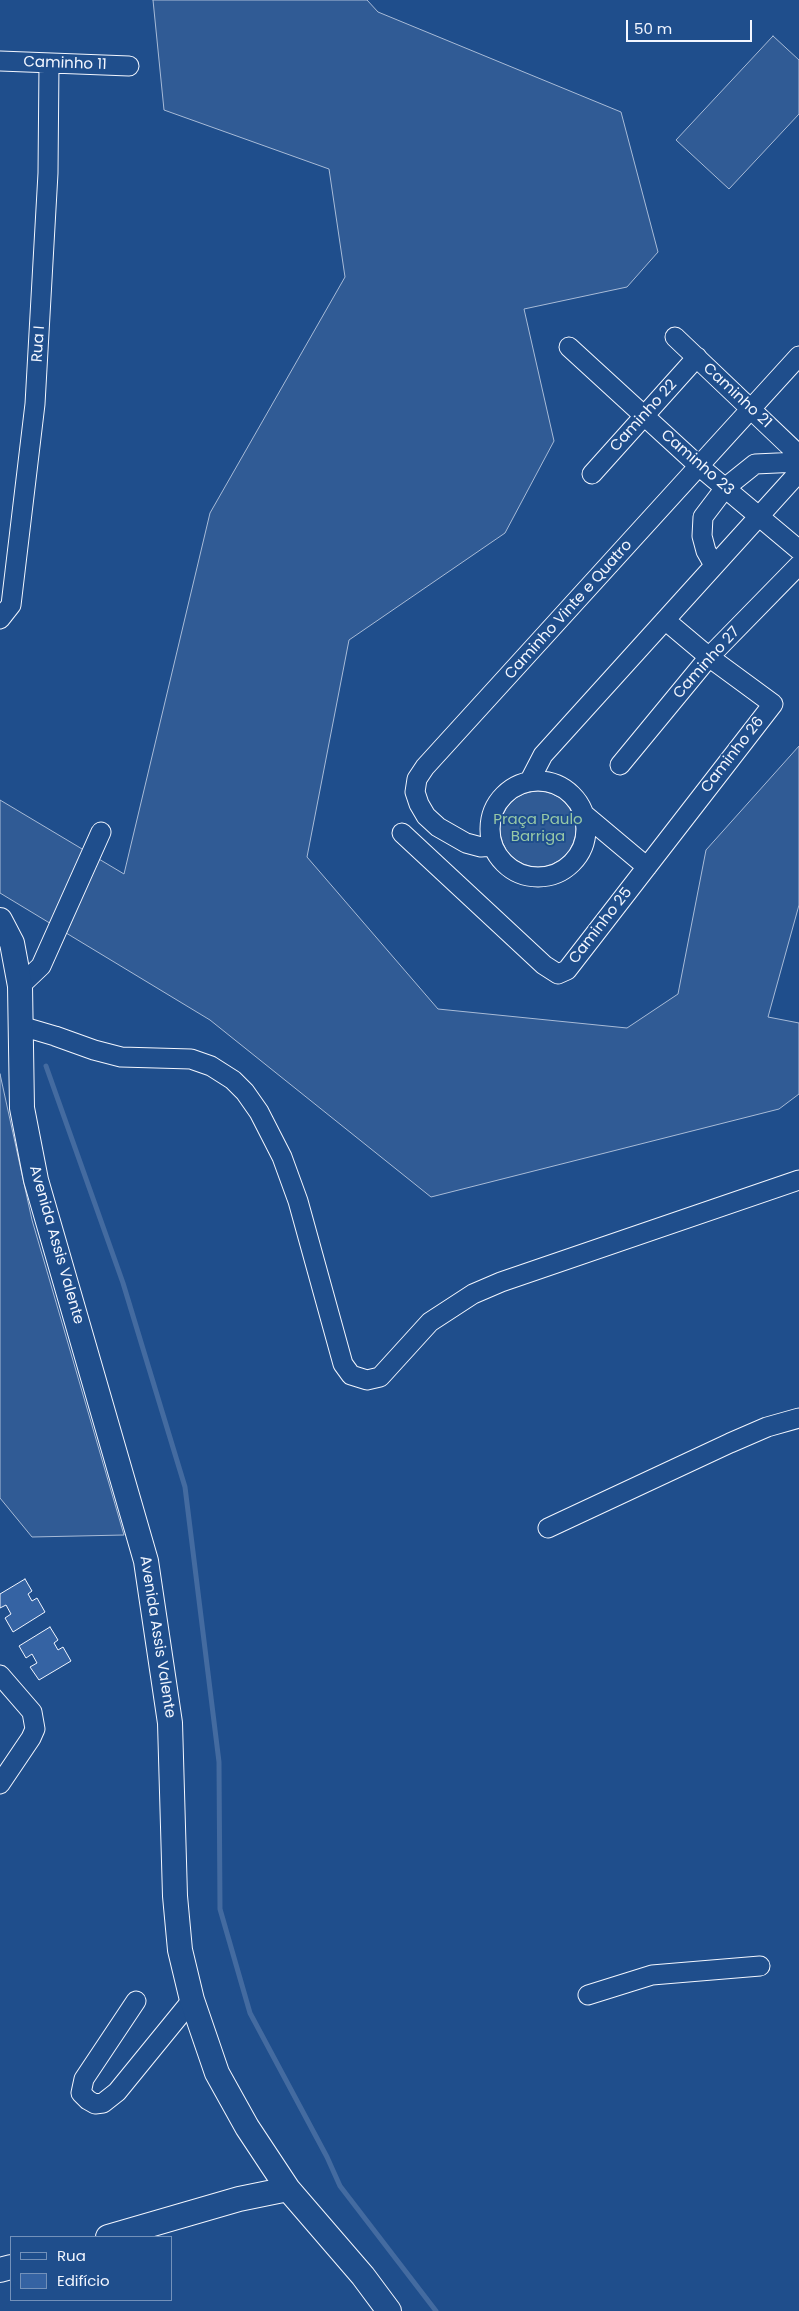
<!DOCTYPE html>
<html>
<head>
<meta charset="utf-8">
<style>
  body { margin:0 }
  #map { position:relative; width:799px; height:2311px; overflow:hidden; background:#1f4e8c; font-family:Poppins,sans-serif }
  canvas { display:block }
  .legend { position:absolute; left:10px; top:2236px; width:162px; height:65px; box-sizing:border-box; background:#1f4e8c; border:1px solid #7391ba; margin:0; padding:6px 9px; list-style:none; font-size:15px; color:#f2f6ff }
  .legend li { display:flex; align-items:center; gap:10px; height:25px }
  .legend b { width:25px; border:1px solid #7391ba }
  .scale { position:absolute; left:626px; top:20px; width:126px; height:22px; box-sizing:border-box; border:2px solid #f2f6ff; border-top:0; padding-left:6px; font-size:15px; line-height:18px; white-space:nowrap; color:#f2f6ff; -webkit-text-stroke:4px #1f4e8c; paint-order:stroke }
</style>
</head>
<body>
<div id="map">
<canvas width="799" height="2311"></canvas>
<ul class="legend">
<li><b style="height:6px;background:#1f4e8c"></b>Rua</li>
<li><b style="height:14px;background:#3563a3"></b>Edifício</li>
</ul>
<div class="scale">50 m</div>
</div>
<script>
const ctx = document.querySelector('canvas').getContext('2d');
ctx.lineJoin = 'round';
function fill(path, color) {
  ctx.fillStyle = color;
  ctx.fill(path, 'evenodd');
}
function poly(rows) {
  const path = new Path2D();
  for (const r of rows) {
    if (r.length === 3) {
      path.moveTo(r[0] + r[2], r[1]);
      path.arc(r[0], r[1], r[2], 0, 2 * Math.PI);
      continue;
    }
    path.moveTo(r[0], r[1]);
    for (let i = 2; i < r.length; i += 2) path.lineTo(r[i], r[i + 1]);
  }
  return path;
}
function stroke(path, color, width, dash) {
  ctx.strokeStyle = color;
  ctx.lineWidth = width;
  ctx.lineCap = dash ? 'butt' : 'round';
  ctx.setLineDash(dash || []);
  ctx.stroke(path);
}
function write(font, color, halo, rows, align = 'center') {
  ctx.font = font + ' Poppins,sans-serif';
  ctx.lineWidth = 4;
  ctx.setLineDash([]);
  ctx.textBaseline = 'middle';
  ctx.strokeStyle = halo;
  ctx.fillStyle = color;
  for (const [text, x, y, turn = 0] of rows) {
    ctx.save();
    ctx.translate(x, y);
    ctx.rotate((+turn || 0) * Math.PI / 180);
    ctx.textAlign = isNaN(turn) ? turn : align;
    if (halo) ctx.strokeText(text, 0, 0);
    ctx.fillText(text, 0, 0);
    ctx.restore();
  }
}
const built = poly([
  [153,0,367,0,378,12,621,112,658,252,627,287,524,309,554,441,505,533,349,640,307,857,438,1009,627,1028,678,994,706,850,799,746,799,905,768,1017,799,1023,799,1094,779,1109,431,1197,210,1020,0,893,0,800,124,874,210,513,345,277,329,169,164,110,153,0],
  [773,36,799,60,799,114,729,189,676,140,773,36],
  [538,829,38],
  [0,1074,32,1220,124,1535,32,1537,0,1498,0,1074]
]);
fill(built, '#305b95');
stroke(built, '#a8bbd7', 1);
stroke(poly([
  [46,1066,123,1283,185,1487,219,1762,220,1909,250,2013,327,2157,340,2186,436,2311]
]), '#446ba0', 5);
const building = poly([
  [25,1579,32,1591,28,1594,32,1601,37,1598,45,1612,13,1632,5,1618,11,1614,6,1605,0,1608,0,1594,25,1579],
  [50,1627,58,1640,54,1643,58,1650,63,1647,71,1661,39,1680,30,1667,37,1663,32,1654,26,1658,19,1646,50,1627]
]);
fill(building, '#3563a3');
stroke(building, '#f2f6ff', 1);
const minor = poly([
  [0,61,129,66],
  [675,337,799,455],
  [569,347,700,467,799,550],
  [592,474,697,357],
  [714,565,706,551,702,536,703,517,725,488,755,464,799,462],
  [0,619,11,605,35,404,48,173,49,64],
  [620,765,709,657,799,565],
  [538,829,48],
  [529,782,543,755,799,472],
  [585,815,647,867],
  [402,833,544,965,558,974,567,970,773,704,709,657,665,620],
  [493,846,481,847,466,843,438,827,426,816,419,804,415,792,417,779,425,767,799,356],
  [20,986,41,966,101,832],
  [21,1026,55,1036,94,1050,121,1057,191,1059,211,1066,233,1080,245,1092,259,1112,282,1157,298,1201,343,1364,351,1375,367,1380,380,1377,430,1322,473,1294,501,1282,799,1180],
  [548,1528,730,1443,767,1427,799,1418],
  [0,1675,32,1712,35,1729,31,1738,0,1784],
  [588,1995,652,1975,760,1966],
  [136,2001,84,2079,81,2093,88,2100,95,2104,103,2103,117,2092,192,2000]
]);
const major = poly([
  [0,920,12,943,20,986,22,1108,36,1180,146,1561,170,1723,175,1896,180,1950,192,2000,217,2073,247,2127,288,2189,363,2276,389,2311],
  [108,2237,239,2199,288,2189],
  [0,2270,11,2267]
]);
stroke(minor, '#f2f6ff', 21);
stroke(major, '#f2f6ff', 26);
stroke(minor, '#1f4e8c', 19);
stroke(major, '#1f4e8c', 24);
write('15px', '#f2f6ff', '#1f4e8c', [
  ["Caminho 11",65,64,2],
  ["Rua I",39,344,-86],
  ["Caminho 21",737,396,43],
  ["Caminho 22",644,416,-48],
  ["Caminho 23",697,463,41],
  ["Caminho Vinte e Quatro",569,610,-48],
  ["Caminho 27",707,663,-48],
  ["Caminho 26",733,755,-52],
  ["Caminho 25",601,926,-52],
  ["Avenida Assis Valente",56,1245,74],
  ["Avenida Assis Valente",157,1637,81]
]);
write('15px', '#97c8a6', '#1f4e8c', [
  ["Praça Paulo",538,820],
  ["Barriga",538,837]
]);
</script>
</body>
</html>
